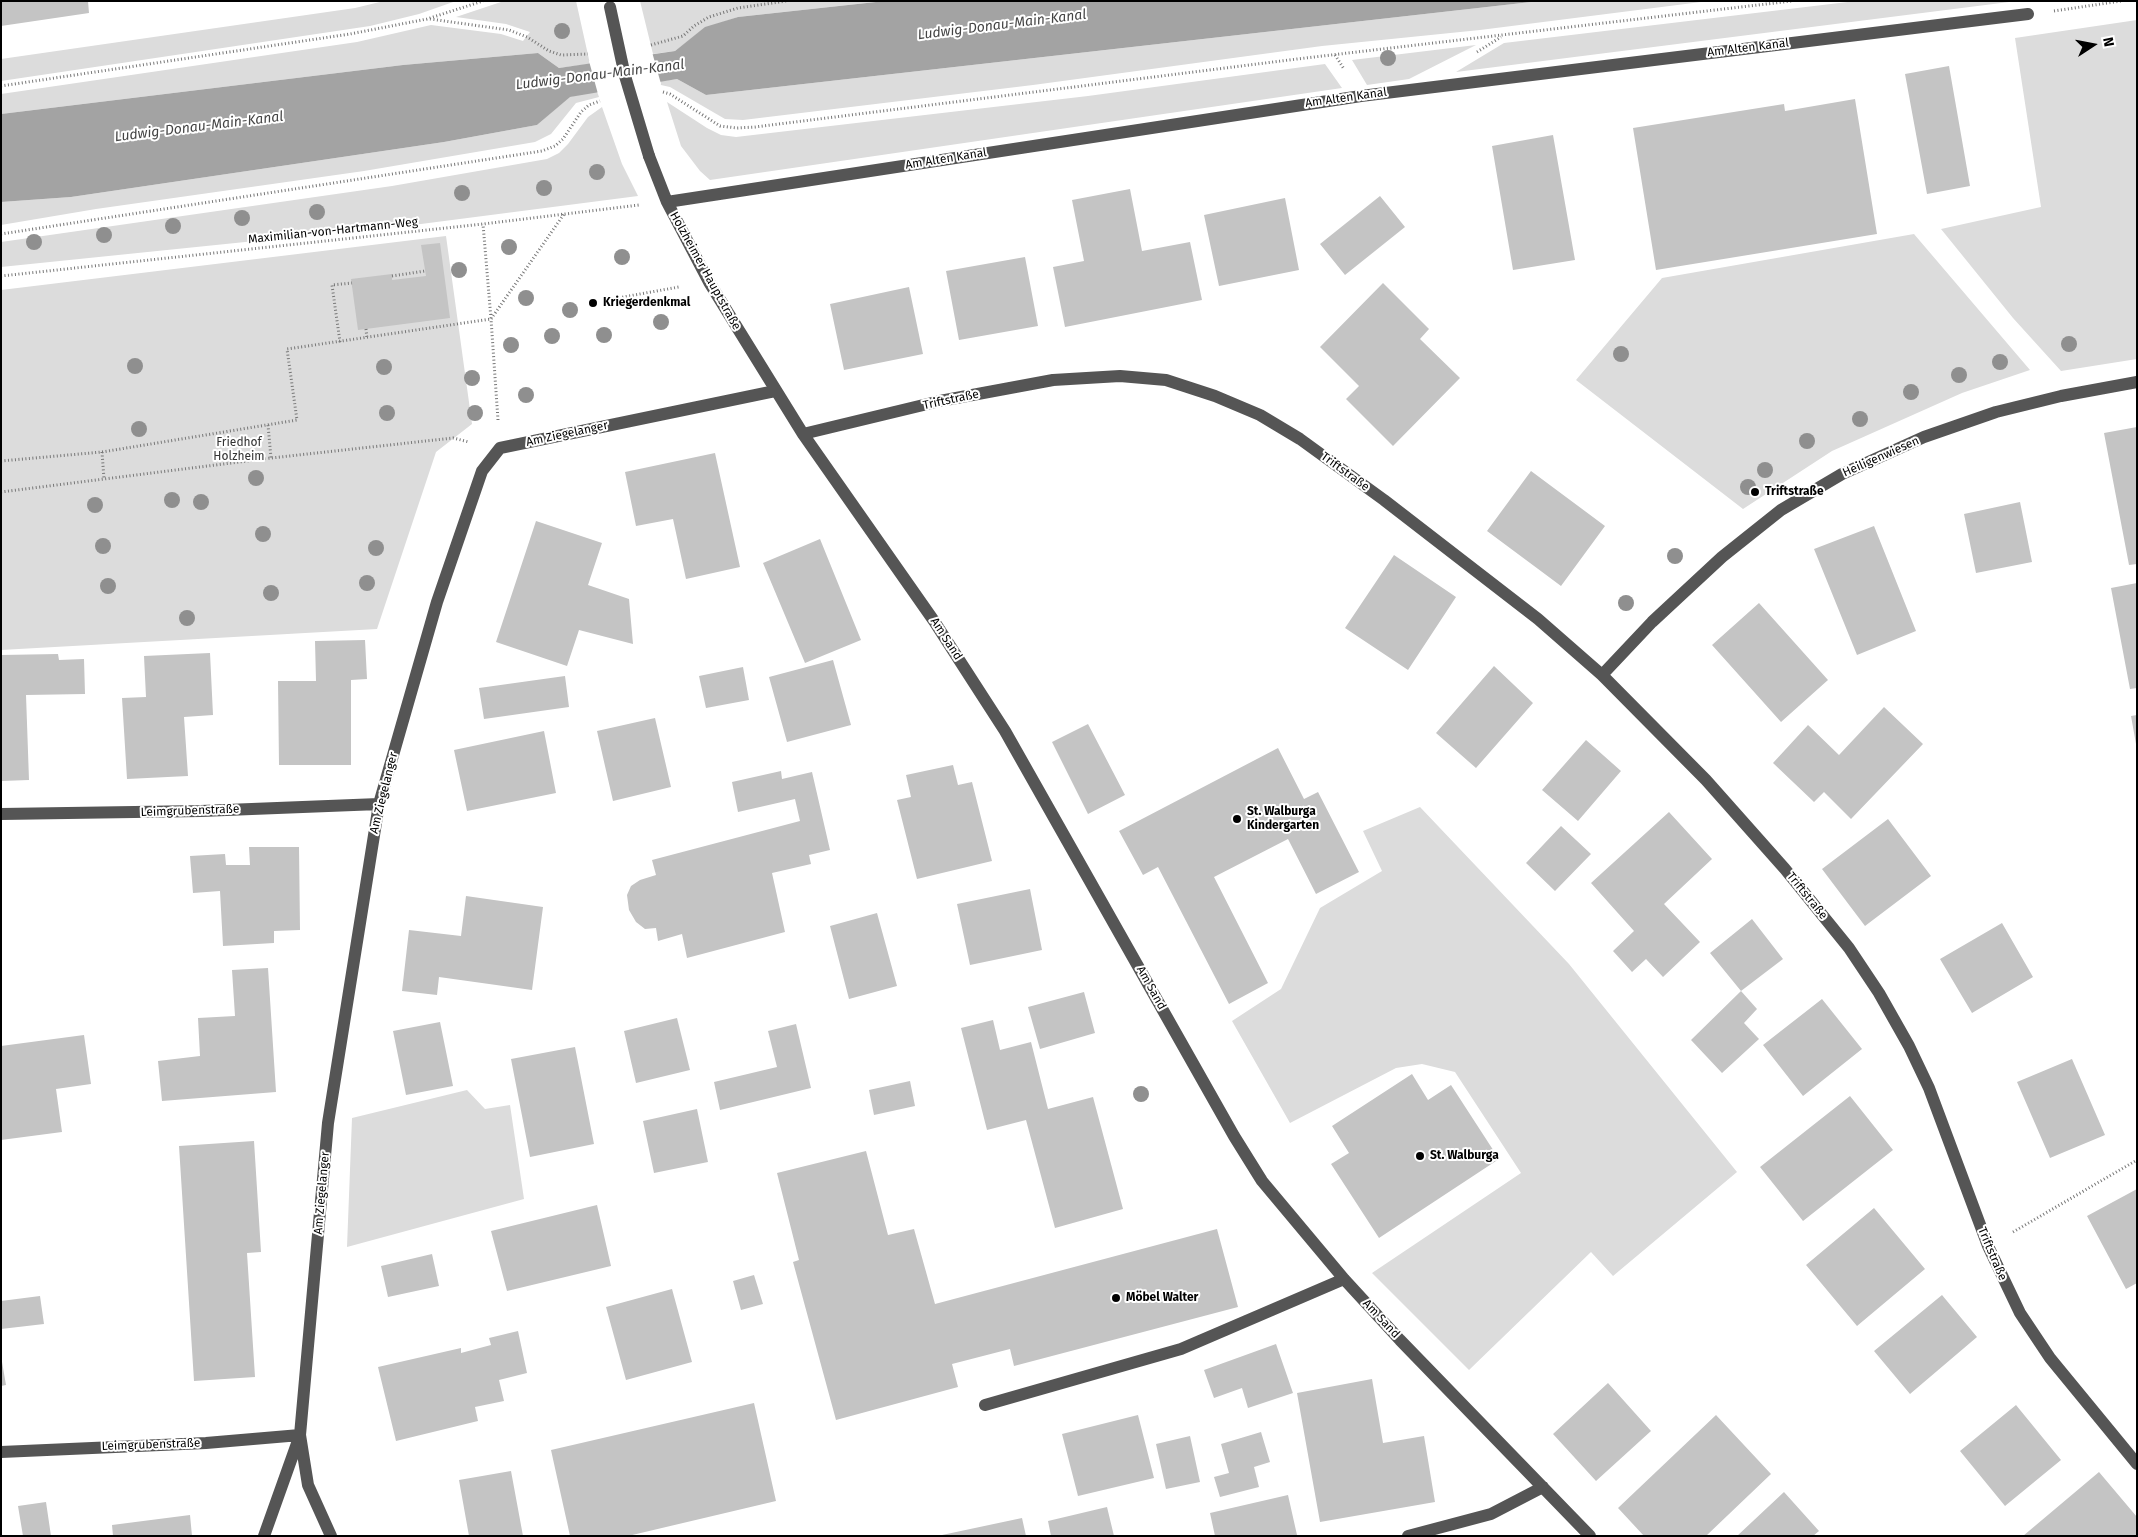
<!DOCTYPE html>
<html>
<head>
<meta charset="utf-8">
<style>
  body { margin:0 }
  #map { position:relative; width:2138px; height:1537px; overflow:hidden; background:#fff; font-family:"Fira Sans",sans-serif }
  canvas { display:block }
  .frame { position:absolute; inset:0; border:2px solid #000; pointer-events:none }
  .north { position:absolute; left:2068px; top:20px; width:50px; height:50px; -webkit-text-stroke:4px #fff; paint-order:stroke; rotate:79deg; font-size:14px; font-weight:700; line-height:20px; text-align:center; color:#000 }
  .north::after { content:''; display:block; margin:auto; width:18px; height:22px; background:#000; clip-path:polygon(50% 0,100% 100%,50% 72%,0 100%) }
</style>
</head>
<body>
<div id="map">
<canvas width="2138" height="1537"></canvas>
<div class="frame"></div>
<div class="north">N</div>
</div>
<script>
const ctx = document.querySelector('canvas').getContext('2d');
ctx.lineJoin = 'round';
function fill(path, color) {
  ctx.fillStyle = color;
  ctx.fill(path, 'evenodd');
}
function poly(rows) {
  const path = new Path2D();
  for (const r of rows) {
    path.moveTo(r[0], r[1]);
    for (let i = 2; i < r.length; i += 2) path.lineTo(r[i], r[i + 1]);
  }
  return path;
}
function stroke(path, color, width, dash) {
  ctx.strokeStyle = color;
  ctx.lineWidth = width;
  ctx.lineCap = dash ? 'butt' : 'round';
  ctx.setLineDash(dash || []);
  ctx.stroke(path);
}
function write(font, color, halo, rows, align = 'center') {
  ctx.font = font + ' "Fira Sans",sans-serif';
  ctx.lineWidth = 4;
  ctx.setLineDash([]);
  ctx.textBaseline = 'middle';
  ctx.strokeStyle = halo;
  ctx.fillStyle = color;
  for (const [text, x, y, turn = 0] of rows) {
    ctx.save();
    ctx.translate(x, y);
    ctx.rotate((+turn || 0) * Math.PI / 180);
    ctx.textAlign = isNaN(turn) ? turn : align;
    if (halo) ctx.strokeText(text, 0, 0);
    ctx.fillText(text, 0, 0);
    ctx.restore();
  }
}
fill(poly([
  [384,1,456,1,419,14,370,26,1,81,1,59,355,8],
  [504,1,576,1,590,64,559,68,538,53,403,65,1,114,1,94,357,42,431,25,501,34,523,41,530,32,506,24,456,17],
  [640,1,885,1,738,17,705,28,675,51,653,54],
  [1540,1,1709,1,1480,30,1322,46,1033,85,743,120,725,119,670,87,661,85,660,81,677,79,706,95],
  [1856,1,2017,1,1456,72,1504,43],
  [2137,20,2137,359,2061,371,2013,318,1941,229,2041,207,2015,38],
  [1476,45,1409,79,1367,85,1352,60],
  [1325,64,1342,88,710,180,700,171,681,146,667,102,707,128,721,135,736,137,1088,96],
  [597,91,599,97,576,103,551,134,535,142,364,171,96,209,1,225,1,202,71,197,444,142,537,125,569,97],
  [602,107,622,164,638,196,421,224,1,267,1,242,392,186,547,159,559,153,568,144,588,117],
  [1914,234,2030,370,1962,393,1832,451,1743,509,1576,380,1662,278],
  [446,236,472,424,436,452,377,629,1,650,1,290],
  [1420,807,1569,964,1737,1172,1613,1276,1591,1252,1469,1370,1372,1273,1521,1173,1455,1072,1422,1064,1396,1068,1290,1123,1232,1021,1281,989,1320,908,1382,871,1363,831],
  [467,1090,485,1109,510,1105,524,1199,347,1247,352,1118]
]), '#dcdcdc');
fill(poly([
  [885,1,1540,1,706,95,677,79,570,97,537,125,444,142,71,197,1,202,1,114,403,65,538,53,559,68,675,51,705,27,738,17]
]), '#a3a3a3');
fill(poly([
  [652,52,661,84,598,94,589,61]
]), '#fff');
fill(poly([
  [1,1,88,1,89,13,1,26],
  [1949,66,1970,186,1927,194,1905,74],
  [1855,99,1877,234,1656,270,1633,128,1784,104,1785,111],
  [1553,135,1575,260,1513,270,1492,146],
  [1130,189,1142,251,1190,242,1202,300,1065,327,1053,267,1084,261,1072,200],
  [1380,196,1405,227,1345,275,1320,244],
  [1285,198,1299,270,1219,286,1204,215],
  [440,243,450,318,358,330,351,279,392,274,392,280,426,276,421,245],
  [1025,257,1038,326,959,340,946,271],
  [1383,283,1429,329,1420,339,1460,378,1393,446,1346,399,1359,386,1320,347],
  [909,287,923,354,844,370,830,304],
  [2137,427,2137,564,2129,565,2104,433],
  [715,453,740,567,686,579,673,519,636,526,625,472],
  [1531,471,1605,526,1561,586,1487,531],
  [2020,502,2032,562,1976,573,1964,514],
  [536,521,602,543,588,585,629,599,633,644,579,630,567,666,496,642],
  [1874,526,1916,631,1857,655,1814,549],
  [820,539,861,640,805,663,763,563],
  [1394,555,1456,597,1408,670,1345,628],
  [2137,583,2137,688,2130,689,2111,588],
  [1759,603,1828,680,1781,722,1712,645],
  [365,640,367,679,351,680,351,765,279,765,278,681,316,681,315,641],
  [210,653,213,715,184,717,188,776,127,779,122,698,146,697,144,656],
  [58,654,59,660,84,659,85,694,26,695,29,780,1,781,1,655],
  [833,660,851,725,787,742,769,677],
  [1494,666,1533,703,1476,768,1436,733],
  [743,667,749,700,706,708,699,676],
  [565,676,569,707,484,719,479,688],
  [1884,707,1923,744,1851,819,1824,792,1814,802,1773,763,1808,725,1839,755],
  [2137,715,2137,744,2136,744,2131,716],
  [655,718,671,787,613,801,597,731],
  [1088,724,1125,795,1088,814,1052,742],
  [544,731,556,793,467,811,454,750],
  [1586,740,1621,771,1578,821,1542,790],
  [1278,748,1304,799,1318,792,1359,872,1316,894,1288,839,1214,877,1268,983,1229,1004,1158,867,1143,875,1119,831],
  [953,765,958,785,972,782,992,861,917,879,897,800,911,797,906,775],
  [781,771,782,779,812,772,830,850,809,855,811,864,772,873,785,932,687,958,682,934,658,941,656,928,645,929,636,922,629,910,627,895,631,886,640,880,656,875,652,860,800,821,795,799,738,812,732,782],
  [1669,812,1712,859,1664,904,1700,942,1663,977,1646,959,1632,972,1613,951,1634,931,1591,883],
  [1888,819,1931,876,1865,926,1822,869],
  [1561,826,1591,854,1555,891,1526,863],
  [249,847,299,847,300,930,274,931,274,943,223,946,220,891,193,893,190,856,225,854,226,865,250,865],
  [1030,889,1042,950,970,965,957,904],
  [466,896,543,907,532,990,439,977,437,995,402,991,409,930,461,936],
  [877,913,897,986,849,999,830,926],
  [1752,919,1783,959,1741,991,1757,1009,1744,1023,1759,1039,1722,1073,1691,1040,1741,991,1710,953],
  [2002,923,2033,977,1972,1013,1940,959],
  [268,968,276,1092,162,1101,158,1061,200,1056,198,1018,235,1016,232,970],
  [1084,992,1095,1033,1040,1049,1028,1007],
  [1822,999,1862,1049,1803,1096,1763,1045],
  [677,1018,690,1070,636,1083,624,1031],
  [993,1020,1000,1050,1031,1042,1048,1109,1093,1097,1123,1209,1055,1228,1026,1120,987,1130,961,1028],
  [440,1022,453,1086,406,1095,393,1031],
  [796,1024,811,1088,720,1110,714,1082,777,1067,768,1031],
  [84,1035,91,1084,56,1089,62,1132,1,1140,1,1046],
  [575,1047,594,1144,530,1157,511,1059],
  [2072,1059,2105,1135,2050,1158,2017,1082],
  [1412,1074,1428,1100,1451,1085,1499,1159,1379,1238,1331,1164,1349,1153,1332,1126],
  [910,1081,915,1106,874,1115,869,1090],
  [1850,1096,1893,1150,1803,1221,1760,1167],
  [697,1109,708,1162,654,1173,643,1121],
  [254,1141,261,1252,247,1253,255,1377,194,1381,179,1146],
  [866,1151,888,1235,914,1229,935,1304,1217,1229,1238,1307,1014,1366,1010,1349,952,1364,958,1387,836,1420,793,1262,799,1260,777,1173],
  [2137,1189,2137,1283,2126,1289,2087,1216],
  [597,1205,611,1266,507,1291,491,1231],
  [1874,1208,1925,1269,1857,1326,1806,1265],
  [432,1254,439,1286,388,1297,381,1266],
  [754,1275,763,1304,741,1310,733,1281],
  [672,1289,692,1362,626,1380,606,1307],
  [1942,1295,1977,1337,1910,1394,1874,1351],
  [40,1296,44,1324,1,1329,1,1301],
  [518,1331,527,1373,499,1380,504,1401,475,1407,478,1421,396,1441,378,1367,461,1348,461,1353,491,1345,489,1338],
  [1276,1344,1293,1393,1248,1408,1242,1388,1214,1398,1204,1370],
  [1,1356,6,1385,1,1386],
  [1372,1379,1383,1443,1424,1436,1435,1502,1320,1522,1297,1393],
  [1608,1383,1651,1431,1596,1481,1553,1434],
  [754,1403,776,1501,628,1536,570,1536,551,1450],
  [2016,1405,2061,1460,2005,1506,1960,1451],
  [1138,1415,1154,1478,1078,1496,1062,1434],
  [1716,1415,1771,1474,1706,1536,1644,1536,1618,1508],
  [1261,1432,1270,1462,1254,1467,1259,1487,1220,1497,1214,1477,1229,1473,1221,1444],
  [1190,1436,1200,1482,1166,1489,1156,1444],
  [511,1471,523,1536,469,1536,459,1480],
  [2099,1472,2137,1517,2137,1536,2023,1536],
  [1784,1492,1819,1531,1813,1536,1737,1536],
  [1288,1495,1297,1535,1215,1536,1210,1513],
  [46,1502,51,1536,23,1536,18,1506],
  [1107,1507,1114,1536,1051,1536,1048,1521],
  [190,1515,192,1536,113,1536,112,1525],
  [1022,1518,1026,1536,942,1536,942,1535]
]), '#c4c4c4');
stroke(poly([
  [2054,11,2121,1],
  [430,19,509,30,527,37,549,51,561,55,588,54],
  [651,45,683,36,694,26,709,17,738,8,786,1],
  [1477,52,1501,37],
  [1335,55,1344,69],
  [1,86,350,34,427,19,483,1],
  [663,92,670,94,720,126,737,128,755,127,1297,59,1792,1],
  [1,234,542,151,555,146,563,139,581,112,589,105,600,101],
  [1,276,483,224,639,205],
  [392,276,425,271],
  [612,299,679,287],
  [366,329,367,339],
  [340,342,332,285,352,283],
  [498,420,491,319,564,214],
  [268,425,271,458],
  [102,452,104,479],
  [1,461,102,452,297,420,287,349,491,319,483,224],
  [1,492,271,458,453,438,469,442],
  [2013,1232,2137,1160]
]), '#777', 3, [1, 2.5]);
stroke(poly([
  [649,156,667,202,709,282,803,434,934,621,1005,731,1234,1136,1262,1181,1344,1279,1400,1340,1590,1536],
  [667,202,1361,96,2028,14],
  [803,434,940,401,1053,380,1120,376,1166,380,1215,396,1260,415,1300,439,1384,500,1538,619,1602,675,1706,780,1785,869,1849,948,1879,993,1909,1046,1929,1088,1988,1246,2020,1313,2050,1358,2137,1464],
  [1602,675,1652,622,1722,557,1781,510,1842,474,1924,437,1996,412,2061,396,2137,382],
  [1,814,201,811,379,804],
  [985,1405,1181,1349,1344,1279],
  [1,1452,206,1443,300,1435,264,1536],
  [331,1536,308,1485,300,1435,328,1123,379,804,437,602,482,471,500,448,775,391],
  [1408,1536,1491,1514,1543,1487]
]), '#555', 12);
stroke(poly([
  [610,7,625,76,649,156]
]), '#555', 12);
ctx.fillStyle = '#8f8f8f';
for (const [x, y] of [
  [562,31],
  [1388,58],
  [597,172],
  [544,188],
  [462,193],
  [317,212],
  [242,218],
  [173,226],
  [104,235],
  [34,242],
  [509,247],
  [622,257],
  [459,270],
  [526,298],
  [570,310],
  [661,322],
  [604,335],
  [552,336],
  [2069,344],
  [511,345],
  [1621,354],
  [2000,362],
  [135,366],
  [384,367],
  [1959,375],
  [472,378],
  [1911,392],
  [526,395],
  [387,413],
  [475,413],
  [1860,419],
  [139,429],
  [1807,441],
  [1765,470],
  [256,478],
  [1748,487],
  [172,500],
  [201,502],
  [95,505],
  [263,534],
  [103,546],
  [376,548],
  [1675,556],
  [367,583],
  [108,586],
  [271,593],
  [1626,603],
  [187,618],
  [1141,1094]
]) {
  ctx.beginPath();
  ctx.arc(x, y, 8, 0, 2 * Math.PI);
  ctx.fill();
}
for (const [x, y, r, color] of [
  [593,303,5,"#000"],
  [1755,492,5,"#000"],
  [1237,819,5,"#000"],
  [1420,1156,5,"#000"],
  [1116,1298,5,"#000"]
]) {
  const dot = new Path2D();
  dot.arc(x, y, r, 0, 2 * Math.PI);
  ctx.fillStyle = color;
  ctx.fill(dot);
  stroke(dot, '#fff', 2);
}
write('12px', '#000', '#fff', [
  ["Am Alten Kanal",1748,48,-7],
  ["Am Alten Kanal",1346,98,-8],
  ["Am Alten Kanal",946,159,-9],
  ["Maximilian-von-Hartmann-Weg",333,231,-6],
  ["Holzheimer Hauptstraße",705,271,61],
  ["Triftstraße",951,400,-12],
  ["Am Ziegelanger",567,434,-12],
  ["Heiligenwiesen",1881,457,-24],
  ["Triftstraße",1345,472,36],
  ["Am Sand",946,639,57],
  ["Am Ziegelanger",384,793,-76],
  ["Leimgrubenstraße",190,811,-2],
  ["Triftstraße",1807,896,51],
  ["Am Sand",1151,988,61],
  ["Am Ziegelanger",322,1193,-85],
  ["Triftstraße",1992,1254,67],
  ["Am Sand",1381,1319,47],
  ["Leimgrubenstraße",151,1445,-2]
]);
write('bold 12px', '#000', '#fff', [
  ["Kriegerdenkmal",603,303],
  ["Triftstraße",1765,492],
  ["St. Walburga",1247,812],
  ["Kindergarten",1247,826],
  ["St. Walburga",1430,1156],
  ["Möbel Walter",1126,1298]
], 'left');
write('12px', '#333', '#fff', [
  ["Friedhof",239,443],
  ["Holzheim",239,457]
]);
write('italic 14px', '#444', '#fff', [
  ["Ludwig-Donau-Main-Kanal",1002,25,-7],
  ["Ludwig-Donau-Main-Kanal",600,75,-7],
  ["Ludwig-Donau-Main-Kanal",199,127,-7]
]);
</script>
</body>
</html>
